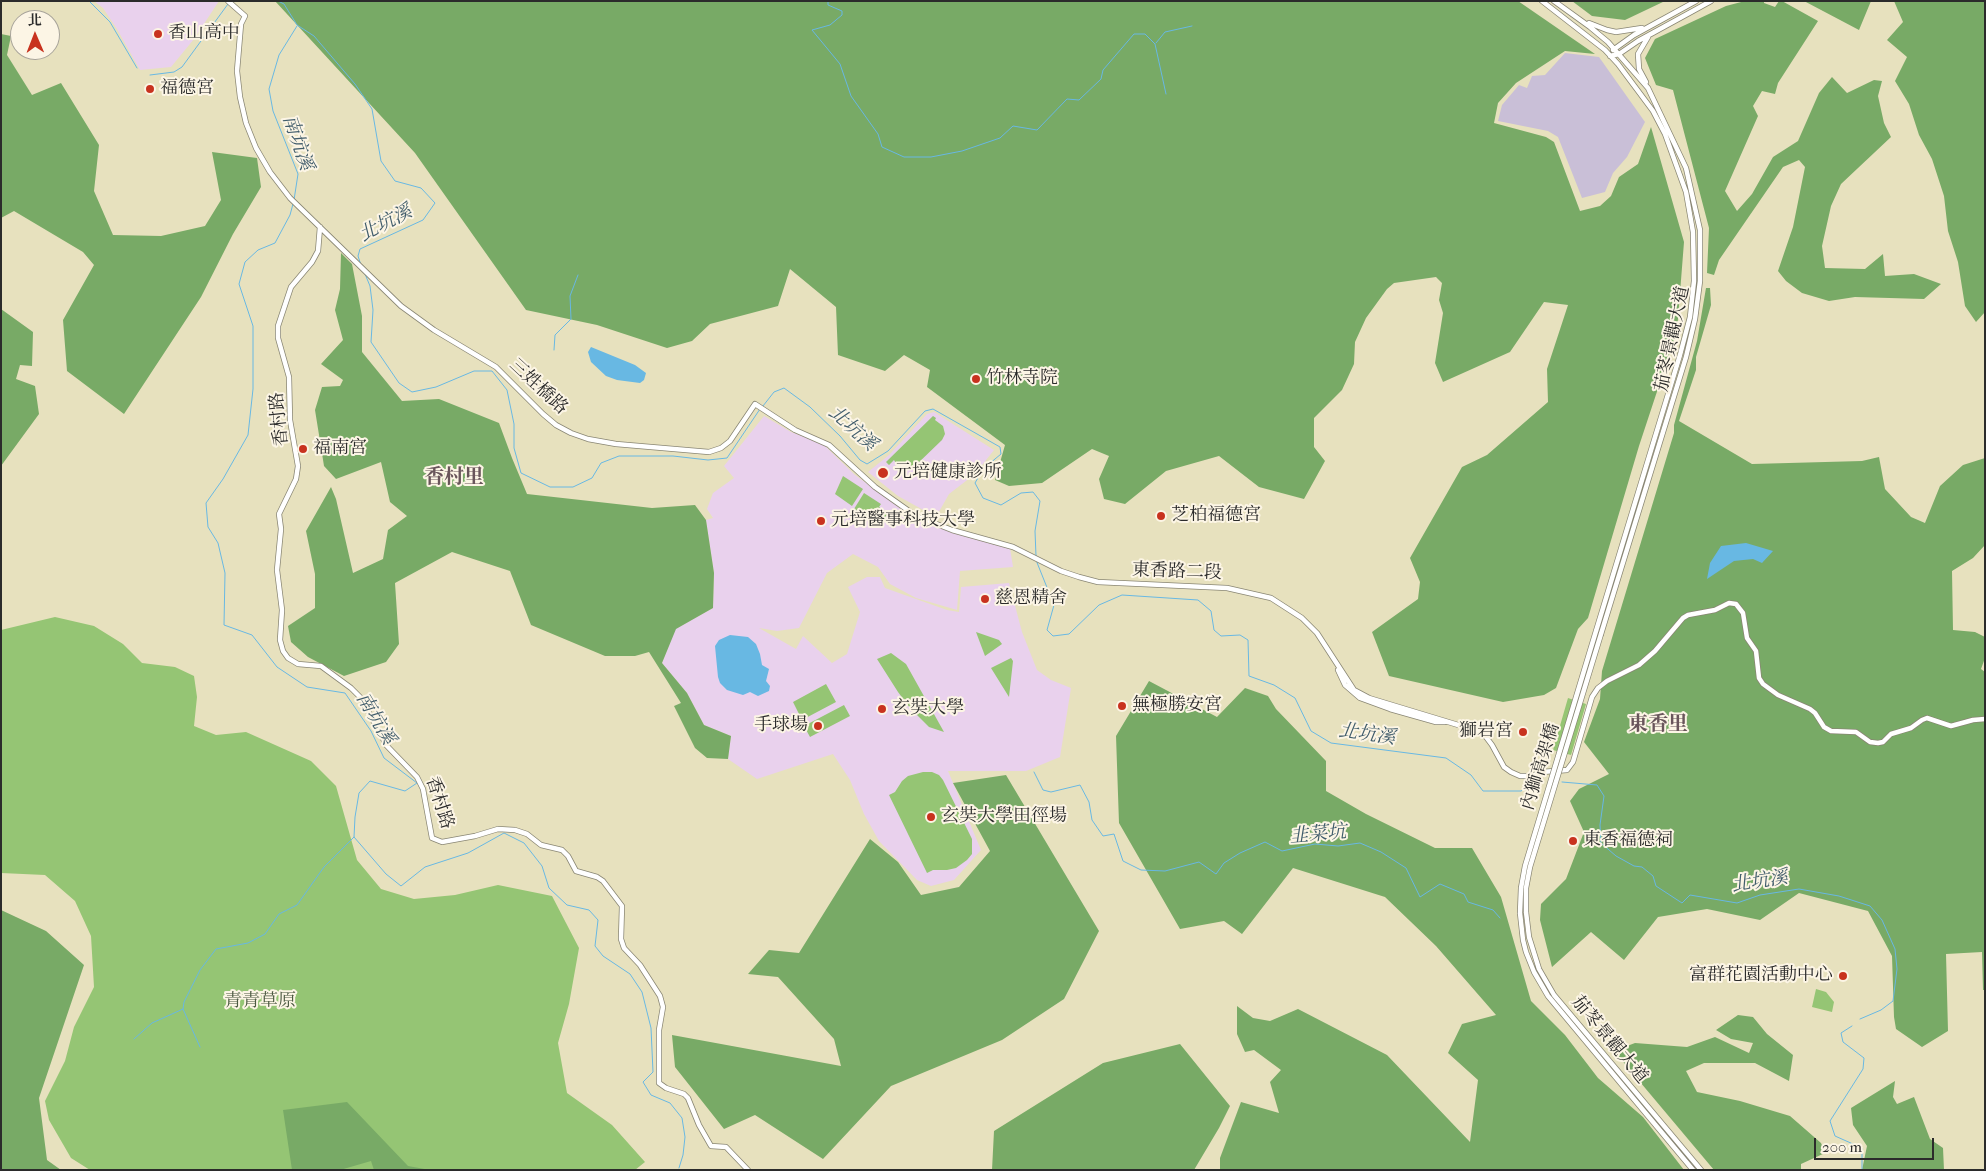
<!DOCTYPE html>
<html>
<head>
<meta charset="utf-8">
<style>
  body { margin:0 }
  #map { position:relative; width:1986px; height:1171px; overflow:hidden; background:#e7e1be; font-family:"IM FELL French Canon","Noto Serif TC",serif }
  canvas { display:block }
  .frame { position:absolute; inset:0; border:2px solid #2b2b2b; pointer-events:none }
  .north { position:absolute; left:10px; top:10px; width:50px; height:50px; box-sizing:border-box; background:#fcf5e5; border:1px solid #a8a49b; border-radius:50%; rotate:359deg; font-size:14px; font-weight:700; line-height:20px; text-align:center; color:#2b2b2b }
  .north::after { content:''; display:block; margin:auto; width:18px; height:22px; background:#c8321e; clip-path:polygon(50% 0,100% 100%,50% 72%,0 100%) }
  .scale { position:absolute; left:1814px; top:1138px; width:120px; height:22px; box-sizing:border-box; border:2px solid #2b2b2b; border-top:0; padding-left:6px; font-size:15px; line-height:18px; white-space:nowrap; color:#2b2b2b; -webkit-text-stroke:4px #fcf5e5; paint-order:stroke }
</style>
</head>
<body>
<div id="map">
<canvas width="1986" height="1171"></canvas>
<div class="frame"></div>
<div class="north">北</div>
<div class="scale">200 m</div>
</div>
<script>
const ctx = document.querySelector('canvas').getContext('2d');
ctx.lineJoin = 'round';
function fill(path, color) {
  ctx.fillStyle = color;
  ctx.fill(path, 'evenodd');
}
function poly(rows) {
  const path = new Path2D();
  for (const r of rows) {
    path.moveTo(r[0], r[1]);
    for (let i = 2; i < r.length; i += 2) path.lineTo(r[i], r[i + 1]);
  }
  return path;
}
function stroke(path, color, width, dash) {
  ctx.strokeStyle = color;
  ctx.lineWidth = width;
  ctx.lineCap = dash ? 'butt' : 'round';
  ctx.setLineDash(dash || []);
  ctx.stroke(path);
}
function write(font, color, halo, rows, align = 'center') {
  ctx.font = font + ' "IM FELL French Canon","Noto Serif TC",serif';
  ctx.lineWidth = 4;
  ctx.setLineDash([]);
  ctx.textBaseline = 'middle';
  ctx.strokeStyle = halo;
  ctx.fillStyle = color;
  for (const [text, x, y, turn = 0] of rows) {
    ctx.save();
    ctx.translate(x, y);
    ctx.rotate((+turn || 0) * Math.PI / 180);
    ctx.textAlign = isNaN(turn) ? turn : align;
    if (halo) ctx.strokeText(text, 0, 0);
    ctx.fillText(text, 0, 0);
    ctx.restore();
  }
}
fill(poly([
  [94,1,219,1,194,39,171,67,140,70,117,29,103,8],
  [934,412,994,450,975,474,949,494,936,517,898,496,868,472,889,455,927,414],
  [764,416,791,432,823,444,855,475,911,515,1010,548,1013,567,960,571,957,610,916,598,890,584,878,567,853,554,827,573,799,628,777,631,759,628,796,649,803,636,832,663,847,654,860,612,848,587,867,577,880,577,885,588,947,610,959,612,961,587,1009,583,1022,632,1037,670,1051,680,1071,688,1060,757,1026,771,948,771,981,850,954,880,931,886,917,880,879,841,864,814,850,780,833,754,757,779,728,759,731,736,704,725,687,693,662,663,675,629,713,608,714,573,706,520,713,518,707,509,713,493,734,478,724,466]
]), '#e9d1ed');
fill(poly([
  [1565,53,1599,57,1645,122,1627,157,1613,173,1605,192,1582,198,1558,137,1548,131,1498,121,1502,105,1519,85,1527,88,1532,76,1545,75]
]), '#c9bfd7');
fill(poly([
  [933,416,936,418,935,420,943,426,945,434,942,440,914,467,906,470,902,469,898,467,894,460,889,465,886,462],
  [843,476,863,489,852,506,835,494],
  [864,493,881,504,879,507,888,513,880,525,854,509],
  [55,617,94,626,123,644,142,663,175,667,194,676,197,697,194,726,216,735,246,732,311,761,336,786,357,860,381,889,414,899,455,895,498,885,552,896,579,948,569,1004,558,1043,567,1093,612,1125,645,1162,635,1170,90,1170,71,1158,49,1120,45,1101,65,1061,74,1027,94,987,91,936,75,901,45,875,1,873,1,630],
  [976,632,999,640,1002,644,985,656],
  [891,653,906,664,944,732,929,727,910,708,898,692,877,659],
  [1011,658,1013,661,1009,697,991,668],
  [826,684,836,702,802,720,793,702],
  [1568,698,1586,704,1571,755,1553,750],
  [844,705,850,716,810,737,804,726],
  [923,772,932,772,939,775,943,780,972,839,972,854,967,860,956,868,947,870,933,870,927,873,889,795,895,792,902,781,908,776],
  [1816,989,1826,992,1834,1002,1832,1012,1812,1007]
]), '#95c574');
fill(poly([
  [275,1,1518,1,1595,54,1565,51,1516,83,1498,103,1494,123,1546,137,1554,142,1580,211,1600,206,1611,196,1619,177,1638,164,1651,127,1684,242,1677,331,1639,446,1588,618,1578,629,1556,688,1544,695,1503,702,1389,676,1372,632,1418,599,1420,582,1410,558,1462,467,1487,455,1548,402,1547,369,1568,305,1544,302,1510,352,1443,382,1435,363,1443,313,1439,300,1442,283,1436,277,1394,283,1387,289,1366,318,1355,342,1354,364,1342,390,1314,418,1314,447,1325,461,1304,499,1259,487,1219,456,1166,471,1125,504,1104,499,1099,479,1109,456,1092,449,1042,483,1009,486,995,480,1005,445,927,387,930,370,904,355,885,371,838,355,836,307,790,269,778,306,710,324,692,341,667,348,597,325,526,310,415,153],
  [1572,1,1665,1,1625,20,1592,16],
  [1745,1,1764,1,1764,3,1775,7,1779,1,1782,1,1818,21,1778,83,1775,94,1762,91,1753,106,1758,116,1725,191,1737,211,1752,194,1773,157,1798,141,1819,93,1832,77,1847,93,1874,80,1882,81,1878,96,1884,123,1891,137,1841,184,1831,206,1822,246,1825,268,1865,269,1883,254,1885,276,1914,274,1941,284,1924,299,1855,297,1829,301,1802,293,1786,281,1778,271,1793,227,1805,167,1799,160,1783,167,1719,260,1714,275,1707,273,1709,228,1673,90,1656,85,1645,58,1655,39,1726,6],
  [1804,1,1871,1,1859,30],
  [1894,1,1985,1,1985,312,1976,322,1965,306,1958,262,1948,231,1944,196,1932,159,1919,135,1909,104,1895,81,1907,57,1887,40,1903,22],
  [1,34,11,36,7,55,32,95,61,83,99,145,94,191,113,235,161,236,205,226,221,200,212,152,257,158,261,187,233,234,201,297,124,414,67,371,63,320,94,265,83,252,14,211,1,218],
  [341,253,352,264,362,316,362,352,402,401,439,399,499,423,512,458,527,494,652,508,695,505,706,520,714,573,713,608,676,629,662,663,687,693,704,725,731,736,728,759,707,758,695,748,674,706,681,703,649,652,635,656,605,656,531,625,510,571,452,552,395,583,399,644,386,662,344,676,308,657,291,642,288,626,315,608,315,574,306,531,331,487,336,499,353,573,383,559,388,530,407,516,390,502,381,462,336,479,324,466,315,410,322,387,340,386,343,380,321,364,343,340,335,310,340,289],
  [1706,288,1710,288,1711,305,1696,357,1696,370,1679,421,1752,464,1862,461,1879,457,1885,489,1911,517,1925,523,1940,486,1963,465,1985,458,1985,545,1973,558,1952,571,1953,630,1975,632,1985,637,1985,658,1981,669,1985,672,1985,990,1983,990,1982,952,1946,954,1948,1031,1922,1047,1896,1029,1894,1017,1892,956,1868,911,1799,893,1760,920,1707,909,1658,917,1624,960,1591,932,1552,967,1540,920,1541,904,1566,879,1584,832,1570,801,1579,789,1609,774,1584,742,1600,699,1602,671,1674,433,1674,425,1697,341],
  [1,309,33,332,32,366,20,365,16,379,35,386,39,414,1,466],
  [1149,681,1217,717,1245,688,1268,696,1276,709,1326,761,1326,791,1366,814,1435,848,1472,848,1501,897,1531,1001,1565,1035,1598,1078,1643,1117,1684,1170,1220,1170,1220,1158,1241,1102,1279,1113,1270,1082,1281,1070,1254,1050,1245,1052,1237,1034,1237,1006,1253,1018,1270,1021,1298,1009,1387,1055,1470,1142,1478,1080,1448,1053,1462,1024,1496,1015,1436,946,1385,897,1293,868,1242,934,1224,921,1180,929,1119,823,1116,736],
  [1006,775,1099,931,1064,999,1002,1040,891,1086,823,1159,755,1115,724,1129,675,1067,672,1035,841,1066,834,1039,778,977,748,974,769,950,799,953,870,839,898,862,921,895,959,887,990,851,953,783],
  [1,910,46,931,84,965,39,1098,47,1160,61,1170,1,1170],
  [1738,1015,1753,1017,1767,1034,1793,1055,1789,1081,1755,1063,1704,1063,1686,1071,1697,1092,1740,1101,1790,1116,1821,1143,1825,1153,1801,1164,1801,1170,1714,1170,1614,1051,1635,1043,1687,1047,1715,1037,1749,1053,1753,1043,1731,1039,1716,1030],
  [1180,1044,1230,1106,1219,1128,1194,1170,992,1170,994,1131,1103,1063],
  [1895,1081,1893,1097,1897,1104,1914,1097,1930,1139,1943,1148,1944,1170,1862,1170,1867,1146,1853,1125,1851,1108],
  [347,1102,408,1166,430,1170,374,1170,371,1161,340,1170,292,1170,283,1110]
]), '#78aa66');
fill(poly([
  [591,347,635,365,646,373,644,380,640,383,617,380,606,376,591,362,588,352],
  [1746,543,1773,551,1762,563,1753,559,1734,561,1707,579,1710,563,1721,546],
  [730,635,748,637,756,644,760,654,762,665,769,669,766,681,770,686,769,691,758,696,750,692,743,695,727,690,720,683,718,677,715,646,719,640]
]), '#68b8e3');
stroke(poly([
  [89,1,110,22,137,68],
  [278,1,284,4,297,25,314,36,355,84,372,109,381,161,395,181,421,188,435,203,423,220,360,249,358,256,361,265],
  [828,1,828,5,842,11,842,15,830,25,812,30,840,64,851,96,878,134,882,147,904,157,931,157,962,151,1000,138,1013,126,1037,130,1067,99,1079,100,1101,79,1103,70,1134,34,1145,34,1155,44,1166,94],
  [1156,43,1165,32,1192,26],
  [150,75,174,72,182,67,228,4],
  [294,200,298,174,273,111,269,89,279,55,297,26],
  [293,204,290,215,275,243,258,250,245,262,239,284,253,326,253,389,248,435,223,479,206,503,208,527,218,543,225,573,224,625,252,635,277,667,307,687,345,693,371,731,384,758,417,783,405,791,370,781,359,793,355,817,354,837,386,874,401,886,425,867,468,853,504,833,524,843,542,866,549,888,567,905,589,910,598,920,595,946,603,956,630,974,642,992,651,1028,653,1072,643,1082,651,1095,670,1103,682,1118,685,1137,683,1155,679,1168],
  [365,274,370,286,373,310,371,342,399,383,412,392,436,387,474,371,492,371,507,390,514,424,514,448,521,473,550,487,573,487,592,478,601,463,619,456,673,456,708,460,727,458,760,409],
  [554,350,555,335,571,319,570,296,578,275],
  [763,406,774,392,784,388,810,407,840,436,860,460,867,464,888,451,925,411,933,409,1000,447,1001,454,983,469,975,483,983,498,1001,505,1021,493,1033,492,1040,501,1035,531,1036,556],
  [1036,560,1054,605,1047,630,1053,636,1069,634,1099,605,1122,595,1198,600,1211,611,1214,630,1221,636,1240,635,1248,640,1249,676,1274,685,1295,698,1311,731,1331,743,1446,758,1471,775,1483,791,1521,791,1539,782],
  [1034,772,1043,790,1051,792,1080,785,1089,802,1092,820,1103,836,1114,834,1123,861,1141,870,1165,871,1199,862,1216,874,1224,863,1240,853,1265,842,1282,851,1315,844,1338,846,1360,843,1381,852,1406,868,1420,897,1440,884,1464,894,1468,902,1493,910,1500,918],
  [1562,782,1597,785,1604,796,1600,825,1601,843,1616,856,1634,866,1642,867,1653,876,1656,886,1682,903,1690,895,1737,903,1760,895,1799,889,1839,896,1870,906,1882,920,1895,949,1897,969,1893,1001,1881,1010,1860,1019],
  [183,1009,200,1047],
  [1852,1026,1841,1033,1843,1042,1864,1058,1863,1069,1830,1121,1835,1136,1862,1148,1862,1170],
  [134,1039,152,1023,183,1009,184,1002,200,970,216,949,248,943,265,934,279,914,297,905,324,867,354,837]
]), '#68b8e3', 1);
const minor = poly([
  [228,1,245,16,241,24,237,71,240,97,246,123,256,148,270,172,290,198,401,306,434,330,496,367,543,414,556,425,571,433,588,439,616,444,709,452,721,448,730,441,755,404,795,430,829,445,875,487,916,516,952,530,1013,547,1061,571,1079,577,1098,582,1227,588,1271,598,1302,618,1317,633,1354,690,1369,698,1478,731,1486,737,1492,745,1504,767,1511,772,1520,776,1531,776,1542,772,1567,770,1573,762,1592,697,1598,688,1607,681,1639,665,1655,651,1683,618,1688,615,1715,610,1729,603,1736,604,1743,613,1747,638,1756,651,1759,678,1763,684,1778,695,1810,709,1815,713,1824,727,1831,731,1856,732,1870,742,1878,743,1883,742,1891,734,1911,728,1922,720,1927,718,1951,726,1973,720,1985,719],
  [1542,1,1605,50,1618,64,1653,111,1665,134,1686,192,1693,232,1694,281,1690,317,1680,355,1596,631],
  [1554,1,1590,27,1608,42,1648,88,1686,168,1700,230,1700,281,1695,319,1686,357,1601,634],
  [1589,23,1607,30,1616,32,1642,28],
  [1613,50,1634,35,1696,1],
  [1610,56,1619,54,1638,41,1711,1],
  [1646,82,1639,69,1638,54,1648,37],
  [320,227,318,251,312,262,291,287,278,326,278,338,289,377,290,420,298,466,296,479,279,514,281,529,277,570,282,610,280,640,283,651,288,658,298,664,321,666,351,688,361,698,387,746,417,777,423,789,432,838,442,842,475,836,498,829,515,830,527,834,541,845,562,850,568,856,576,871,597,877,603,881,622,906,621,939,624,948,640,965,660,996,663,1007,659,1030,659,1083,666,1088,684,1094,688,1098,699,1125,711,1146,726,1147,748,1170],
  [1338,670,1345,685,1360,698,1390,709,1436,722,1445,722],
  [1526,912,1529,937,1539,969,1554,995,1701,1170],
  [1520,913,1523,940,1526,952,1534,972,1548,996,1693,1170]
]);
stroke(minor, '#898674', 6);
stroke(minor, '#fff', 4.5);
const minorBridge = poly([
  [1526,912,1526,888,1530,867,1601,634],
  [1520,913,1521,888,1525,866,1596,631]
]);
stroke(minorBridge, '#898674', 6, []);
stroke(minorBridge, '#fff', 4.5);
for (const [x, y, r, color] of [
  [158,34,5,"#c8321e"],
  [150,89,5,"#c8321e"],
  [976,379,5,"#c8321e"],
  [303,449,5,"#c8321e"],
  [883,473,6,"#c8321e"],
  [1161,516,5,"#c8321e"],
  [821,521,5,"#c8321e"],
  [985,599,5,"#c8321e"],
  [1122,706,5,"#c8321e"],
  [882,709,5,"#c8321e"],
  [818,726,5,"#c8321e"],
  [1523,732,5,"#c8321e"],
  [931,817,5,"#c8321e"],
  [1573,841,5,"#c8321e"],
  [1843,976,5,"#c8321e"]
]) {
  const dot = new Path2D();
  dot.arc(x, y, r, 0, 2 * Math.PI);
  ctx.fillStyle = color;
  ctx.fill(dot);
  stroke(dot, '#fcf5e5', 2);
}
write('18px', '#2b2b2b', '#fcf5e5', [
  ["香山高中",168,34],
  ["福德宮",160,89],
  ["竹林寺院",986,379],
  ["福南宮",313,449],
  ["元培健康診所",894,473],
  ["芝柏福德宮",1171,516],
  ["元培醫事科技大學",831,521],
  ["慈恩精舍",995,599],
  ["無極勝安宮",1132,706],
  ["玄奘大學",892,709],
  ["手球場",808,726,"right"],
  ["獅岩宮",1513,732,"right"],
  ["玄奘大學田徑場",941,817],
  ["東香福德祠",1583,841],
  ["富群花園活動中心",1833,976,"right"]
], 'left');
write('18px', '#2b2b2b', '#fcf5e5', [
  ["茄苳景觀大道",1673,339,-78],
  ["三姓橋路",538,387,43],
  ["香村路",280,419,-96],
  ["東香路二段",1177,572,2],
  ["內獅高架橋",1541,767,-73],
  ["香村路",439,803,72],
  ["茄苳景觀大道",1609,1040,50]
]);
write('18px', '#4b5941', '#fcf5e5', [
  ["青青草原",260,1002]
]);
write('italic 19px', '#405c6b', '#fcf5e5', [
  ["南坑溪",297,143,71],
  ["北坑溪",386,224,-28],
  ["北坑溪",852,429,42],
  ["南坑溪",375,719,59],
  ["北坑溪",1367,735,8],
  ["韭菜坑",1318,835,-5],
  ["北坑溪",1760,882,-9]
]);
write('bold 20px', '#69555b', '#fcf5e5', [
  ["香村里",454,478],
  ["東香里",1658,725]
]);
</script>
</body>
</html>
